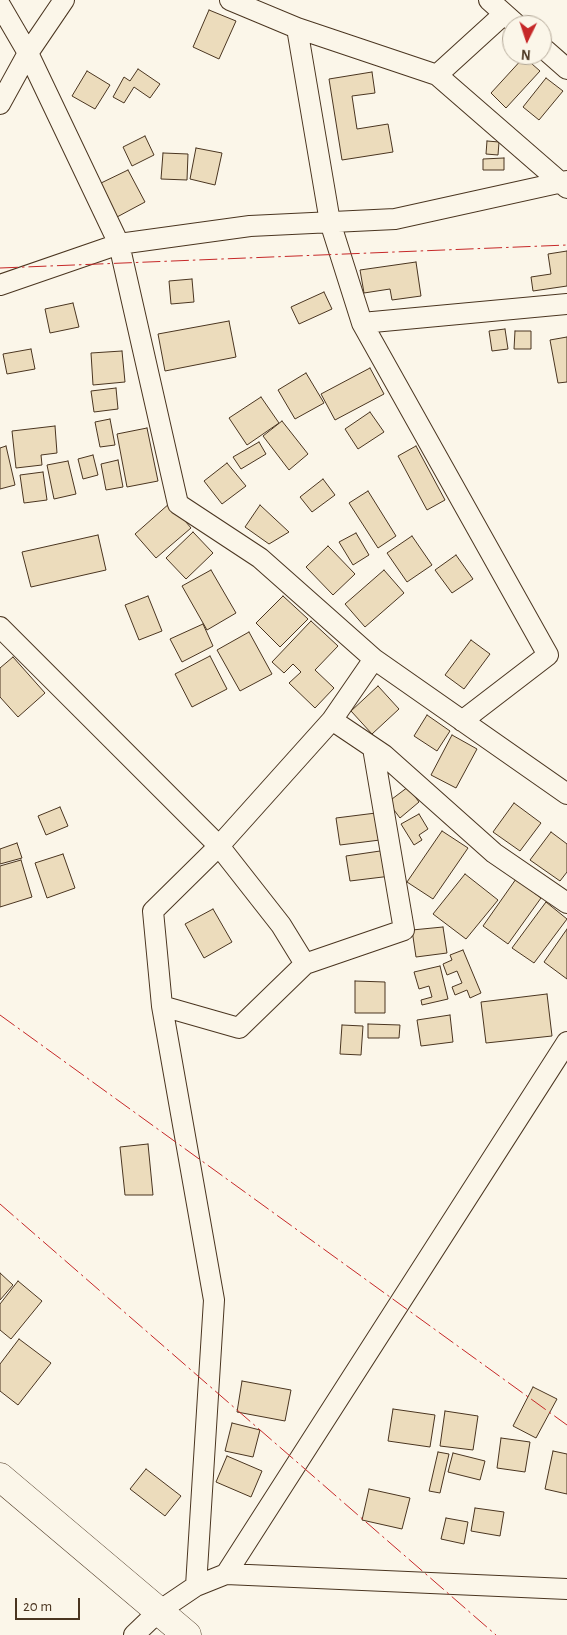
<!DOCTYPE html>
<html>
<head>
<meta charset="utf-8">
<style>
  body { margin:0 }
  #map { position:relative; width:567px; height:1635px; overflow:hidden; background:#fbf6e9; font-family:"Alegreya Sans",sans-serif }
  canvas { display:block }
  .north { position:absolute; left:502px; top:15px; width:50px; height:50px; box-sizing:border-box; background:#fbf6e9; border:1px solid #b4a999; border-radius:50%; rotate:184deg; font-size:14px; font-weight:700; line-height:20px; text-align:center; color:#4a3520 }
  .north::after { content:''; display:block; margin:auto; width:18px; height:22px; background:#c62828; clip-path:polygon(50% 0,100% 100%,50% 72%,0 100%) }
  .scale { position:absolute; left:15px; top:1598px; width:65px; height:22px; box-sizing:border-box; border:2px solid #4a3520; border-top:0; padding-left:6px; font-size:15px; line-height:18px; white-space:nowrap; color:#4a3520; -webkit-text-stroke:4px #fbf6e9; paint-order:stroke }
</style>
</head>
<body>
<div id="map">
<canvas width="567" height="1635"></canvas>
<div class="north">N</div>
<div class="scale">20 m</div>
</div>
<script>
const ctx = document.querySelector('canvas').getContext('2d');
ctx.lineJoin = 'round';
function fill(path, color) {
  ctx.fillStyle = color;
  ctx.fill(path, 'evenodd');
}
function poly(rows) {
  const path = new Path2D();
  for (const r of rows) {
    path.moveTo(r[0], r[1]);
    for (let i = 2; i < r.length; i += 2) path.lineTo(r[i], r[i + 1]);
  }
  return path;
}
function stroke(path, color, width, dash) {
  ctx.strokeStyle = color;
  ctx.lineWidth = width;
  ctx.lineCap = dash ? 'butt' : 'round';
  ctx.setLineDash(dash || []);
  ctx.stroke(path);
}
const building = poly([
  [209,10,236,21,219,59,193,47,209,10],
  [524,57,540,71,506,108,491,93,524,57],
  [138,69,160,84,150,98,134,87,124,103,113,97,124,77,130,81,138,69],
  [87,71,110,85,95,109,72,96,87,71],
  [372,72,375,93,352,96,357,129,388,124,393,152,342,160,329,79,372,72],
  [546,78,563,91,539,120,523,107,546,78],
  [145,136,154,155,132,166,123,147,145,136],
  [487,141,499,142,498,155,486,154,487,141],
  [196,148,222,153,215,185,190,179,196,148],
  [163,153,188,154,187,180,161,179,163,153],
  [504,158,504,170,483,170,483,159,504,158],
  [128,170,145,202,117,217,99,184,128,170],
  [567,251,567,286,533,291,531,277,551,274,548,254,567,251],
  [416,262,421,296,392,300,390,289,364,293,360,270,416,262],
  [192,279,194,302,171,304,169,281,192,279],
  [324,292,332,309,299,324,291,307,324,292],
  [73,303,79,327,50,333,45,309,73,303],
  [229,321,236,357,165,371,158,334,229,321],
  [505,329,508,349,492,351,489,331,505,329],
  [515,331,531,331,531,349,514,349,515,331],
  [567,337,567,382,558,383,550,340,567,337],
  [31,349,35,369,7,374,3,354,31,349],
  [122,351,125,382,93,385,91,353,122,351],
  [370,368,384,394,335,420,321,394,370,368],
  [306,373,324,403,295,419,278,390,306,373],
  [116,388,118,409,94,412,91,391,116,388],
  [261,397,279,423,247,445,229,418,261,397],
  [370,412,384,432,358,449,345,429,370,412],
  [110,419,115,445,100,447,95,422,110,419],
  [282,421,308,454,289,470,263,436,282,421],
  [55,426,57,453,41,455,42,465,16,468,12,431,55,426],
  [147,428,158,481,127,487,117,434,147,428],
  [259,442,266,454,241,469,233,457,259,442],
  [6,446,15,485,0,489,0,448,6,446],
  [416,446,445,500,427,510,398,456,416,446],
  [93,455,98,475,83,479,78,459,93,455],
  [118,460,123,487,106,490,101,464,118,460],
  [68,461,76,494,54,499,47,465,68,461],
  [227,463,246,486,222,504,204,481,227,463],
  [43,472,47,500,24,503,20,475,43,472],
  [323,479,335,495,312,512,300,497,323,479],
  [368,491,396,536,378,548,349,503,368,491],
  [170,503,191,528,156,558,135,534,170,503],
  [260,505,289,532,269,544,245,527,260,505],
  [193,532,213,553,186,579,166,558,193,532],
  [356,533,369,555,353,565,339,542,356,533],
  [98,535,106,570,31,587,22,552,98,535],
  [412,536,432,565,407,582,387,553,412,536],
  [328,546,355,574,333,595,306,567,328,546],
  [456,555,473,579,452,593,435,570,456,555],
  [211,570,236,613,207,630,182,586,211,570],
  [384,570,404,593,365,627,345,604,384,570],
  [148,596,162,631,139,640,125,605,148,596],
  [283,596,308,619,280,647,256,623,283,596],
  [311,621,338,646,315,670,334,688,315,708,289,683,301,672,293,664,284,673,272,662,311,621],
  [203,624,213,646,182,662,170,639,203,624],
  [249,632,272,674,240,691,217,650,249,632],
  [471,640,490,654,464,689,445,675,471,640],
  [210,656,227,689,192,707,175,674,210,656],
  [13,657,45,693,18,717,0,697,0,668,13,657],
  [378,686,399,709,372,734,351,711,378,686],
  [427,715,450,731,437,751,414,736,427,715],
  [452,735,477,749,456,788,431,775,452,735],
  [408,787,419,802,400,818,388,802,408,787],
  [514,803,541,823,520,851,493,832,514,803],
  [60,807,68,826,46,835,38,816,60,807],
  [376,813,380,840,340,845,336,818,376,813],
  [419,814,428,829,419,835,422,840,414,845,401,824,419,814],
  [442,831,468,848,433,899,407,882,442,831],
  [551,832,567,844,567,872,560,881,530,860,551,832],
  [17,843,22,858,0,864,0,849,17,843],
  [387,850,391,876,350,881,346,856,387,850],
  [63,854,75,888,47,898,35,863,63,854],
  [21,860,32,897,0,907,0,866,21,860],
  [465,874,498,900,466,939,433,914,465,874],
  [516,879,541,898,508,944,483,926,516,879],
  [546,902,567,919,534,963,512,948,546,902],
  [213,909,232,942,204,958,185,924,213,909],
  [443,927,447,953,416,957,412,930,443,927],
  [567,929,567,979,544,962,567,929],
  [463,950,481,993,470,998,467,990,455,995,452,987,462,983,457,971,447,975,443,964,452,960,450,955,463,950],
  [440,966,448,999,422,1005,421,1000,432,997,429,986,419,989,414,972,440,966],
  [355,981,385,982,385,1013,355,1013,355,981],
  [547,994,552,1036,486,1043,481,1002,547,994],
  [450,1015,453,1042,421,1046,417,1020,450,1015],
  [368,1024,400,1025,399,1038,368,1038,368,1024],
  [342,1025,363,1026,361,1055,340,1054,342,1025],
  [148,1144,153,1195,125,1195,120,1147,148,1144],
  [0,1273,13,1285,0,1300,0,1273],
  [18,1281,42,1301,11,1339,0,1330,0,1304,18,1281],
  [19,1339,51,1363,18,1405,0,1391,0,1364,19,1339],
  [242,1381,291,1390,285,1421,237,1412,242,1381],
  [533,1387,557,1399,536,1438,513,1426,533,1387],
  [393,1409,435,1415,430,1447,388,1441,393,1409],
  [445,1411,478,1416,473,1450,440,1446,445,1411],
  [232,1423,260,1430,253,1457,225,1451,232,1423],
  [501,1438,530,1442,525,1472,497,1468,501,1438],
  [553,1451,567,1454,567,1494,545,1489,553,1451],
  [438,1452,449,1454,440,1493,429,1491,438,1452],
  [453,1453,485,1461,480,1480,448,1472,453,1453],
  [227,1456,262,1471,251,1497,216,1482,227,1456],
  [146,1469,181,1496,165,1516,130,1489,146,1469],
  [369,1489,410,1498,402,1529,362,1520,369,1489],
  [475,1508,504,1512,500,1536,471,1531,475,1508],
  [446,1518,468,1522,464,1544,441,1539,446,1518]
]);
fill(building, '#ecdcbc');
stroke(building, '#4a3520', 1);
const street = poly([
  [230,0,297,28,437,75,567,188],
  [489,0,517,25],
  [0,5,28,53,119,244,178,504,260,558,374,659,567,794],
  [297,28,330,222,362,323,548,655,462,721],
  [542,47,567,69],
  [437,75,504,14],
  [0,104,28,53,64,0],
  [0,285,119,244,250,226,395,219,567,181],
  [362,323,567,304],
  [0,627,219,846,281,925,305,964,239,1028,162,1006],
  [332,720,384,755,494,853,567,903],
  [305,964,404,930,373,748],
  [226,1574,567,1042],
  [196,1586,226,1574,567,1589],
  [134,1635,159,1611,196,1586,214,1300,162,1006,153,911,219,846,332,720,374,659]
]);
const secondary = poly([
  [0,1477,187,1635]
]);
stroke(street, '#4a3520', 22);
stroke(secondary, '#4a3520', 29);
stroke(street, '#fbf6e9', 20);
stroke(secondary, '#fbf6e9', 28);
stroke(poly([
  [0,268,567,245],
  [0,1015,567,1425],
  [0,1204,496,1635]
]), '#c62828', 1, [18, 4, 2.5, 4]);
</script>
</body>
</html>
